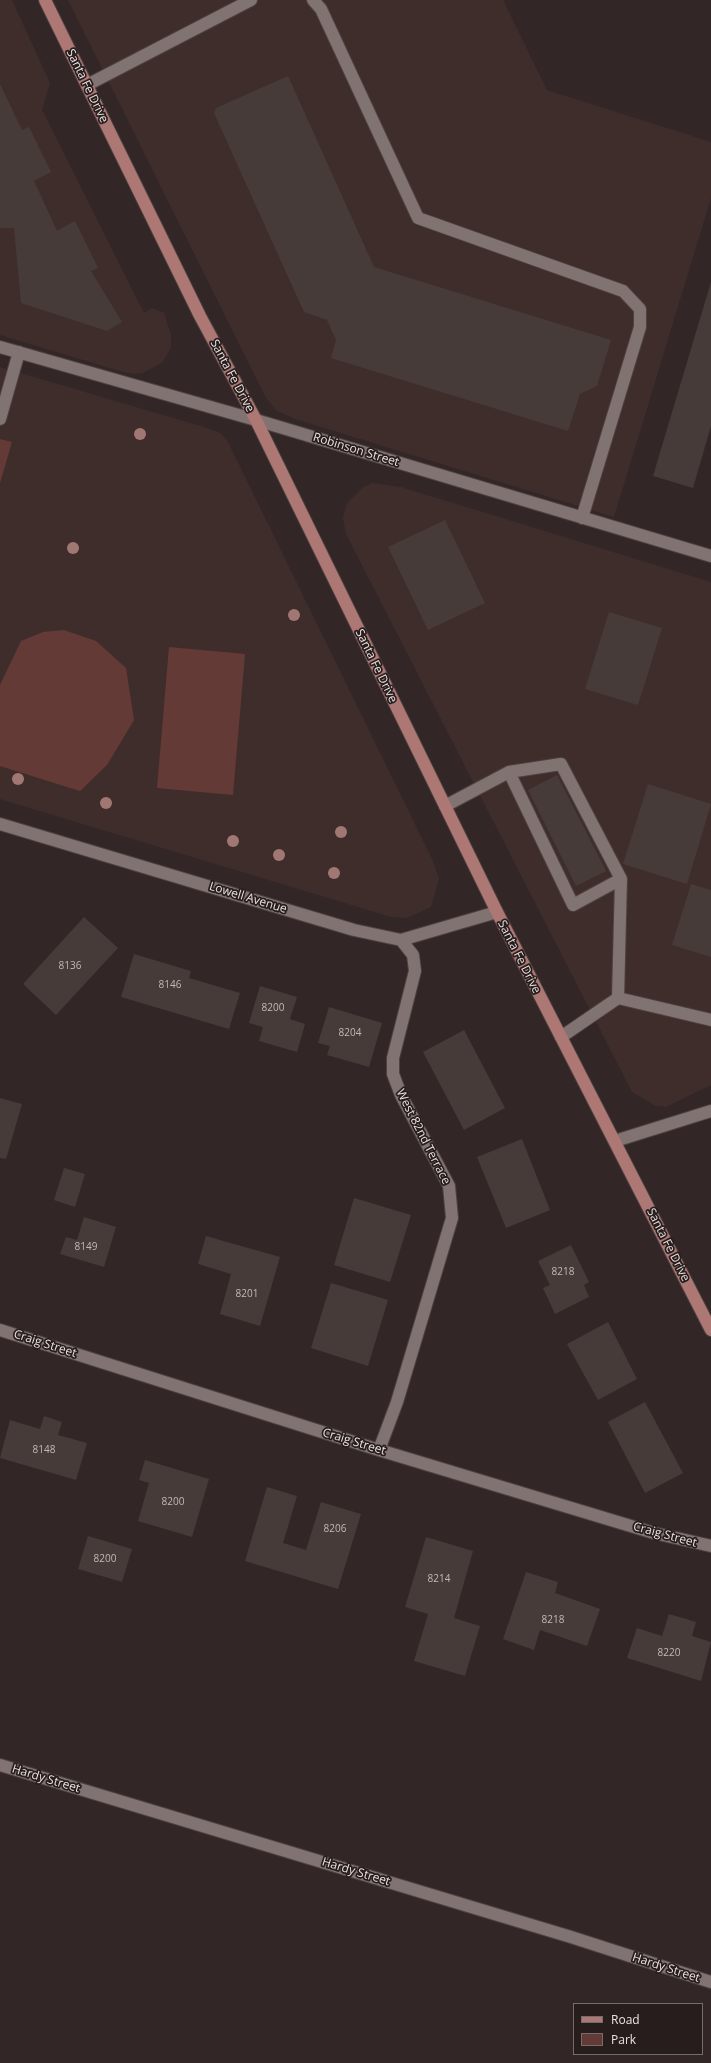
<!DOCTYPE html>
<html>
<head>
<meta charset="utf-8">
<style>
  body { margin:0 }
  #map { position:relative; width:711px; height:2063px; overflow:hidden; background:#322726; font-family:"Open Sans",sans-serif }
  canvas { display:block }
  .legend { position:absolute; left:573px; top:2003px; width:130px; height:52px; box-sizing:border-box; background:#281d1d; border:1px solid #756c6b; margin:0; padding:5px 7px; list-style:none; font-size:12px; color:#e9e2e1 }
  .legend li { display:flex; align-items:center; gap:8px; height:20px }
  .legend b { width:20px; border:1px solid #756c6b }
</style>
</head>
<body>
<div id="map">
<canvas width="711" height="2063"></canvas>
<ul class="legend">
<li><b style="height:5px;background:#ad7773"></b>Road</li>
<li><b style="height:11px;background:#643a37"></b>Park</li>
</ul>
</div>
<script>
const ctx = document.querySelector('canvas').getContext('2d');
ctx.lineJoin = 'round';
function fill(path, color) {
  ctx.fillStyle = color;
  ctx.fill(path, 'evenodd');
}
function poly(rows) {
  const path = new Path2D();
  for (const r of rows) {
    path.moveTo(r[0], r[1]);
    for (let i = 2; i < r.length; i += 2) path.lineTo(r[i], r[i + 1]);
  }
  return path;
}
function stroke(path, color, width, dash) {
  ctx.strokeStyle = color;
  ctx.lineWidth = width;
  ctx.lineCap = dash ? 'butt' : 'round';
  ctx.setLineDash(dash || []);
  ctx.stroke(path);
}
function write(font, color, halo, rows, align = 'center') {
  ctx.font = font + ' "Open Sans",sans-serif';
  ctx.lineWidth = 3.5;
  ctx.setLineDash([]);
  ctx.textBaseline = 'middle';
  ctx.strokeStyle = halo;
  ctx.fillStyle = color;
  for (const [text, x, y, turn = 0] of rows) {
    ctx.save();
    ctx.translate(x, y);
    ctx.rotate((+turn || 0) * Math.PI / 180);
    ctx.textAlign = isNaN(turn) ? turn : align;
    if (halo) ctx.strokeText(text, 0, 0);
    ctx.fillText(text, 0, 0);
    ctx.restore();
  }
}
fill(poly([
  [0,0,12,0,50,83,42,110,144,313,152,308,164,313,171,335,171,347,163,362,143,373,134,374,123,372,0,335],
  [68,0,503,0,547,90,711,142,711,198,614,517,295,419,277,411,266,398],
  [0,367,204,427,220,433,227,440,433,861,439,879,431,907,407,918,391,917,0,799],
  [372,483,401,487,711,582,711,1085,666,1107,656,1106,632,1092,346,534,343,518,347,503,362,488]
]), '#3f2d2b');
fill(poly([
  [0,439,12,442,0,483],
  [64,630,96,641,126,668,134,720,107,765,80,791,0,766,0,685,21,641,43,632],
  [169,647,245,654,233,795,157,788]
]), '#643a37');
fill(poly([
  [288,76,374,267,611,340,597,386,580,394,568,431,331,358,336,340,327,320,304,312,214,113,216,108],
  [0,84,22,130,29,127,51,172,34,181,57,231,75,221,98,268,91,271,122,322,107,331,21,303,14,228,0,228],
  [711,282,711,426,693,488,653,476],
  [445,520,485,603,428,630,388,547],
  [609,612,662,628,638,705,585,689],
  [557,775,606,871,576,886,528,790],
  [648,784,711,804,687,884,623,864],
  [691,884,711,890,711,957,672,945],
  [84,917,118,948,56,1015,23,984],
  [134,954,191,971,189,978,240,993,229,1029,121,997],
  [260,986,297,997,290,1019,305,1024,297,1052,259,1041,263,1027,249,1023],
  [329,1007,382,1023,369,1067,327,1055,330,1046,318,1043],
  [464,1030,505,1108,464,1130,423,1052],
  [0,1098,22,1104,6,1159,0,1158],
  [522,1139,550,1210,506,1228,477,1157],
  [64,1168,85,1174,75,1207,54,1200],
  [354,1198,411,1215,390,1282,334,1265],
  [84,1217,116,1227,104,1267,60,1254,66,1237,77,1240],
  [206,1236,280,1257,260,1326,220,1314,231,1274,198,1264],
  [571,1245,589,1282,584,1285,589,1297,555,1314,543,1288,550,1285,538,1261],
  [331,1283,388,1300,368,1366,311,1348],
  [608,1322,637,1379,598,1400,567,1344],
  [645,1402,683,1473,645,1493,608,1422],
  [44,1416,62,1422,58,1435,87,1443,76,1480,0,1458,10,1420,40,1429],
  [145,1460,209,1479,192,1537,138,1521,149,1483,139,1480],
  [267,1487,297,1496,283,1543,306,1550,321,1502,361,1514,338,1589,245,1561],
  [88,1536,132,1549,122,1582,78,1569],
  [426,1537,473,1551,454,1618,480,1626,465,1676,414,1661,428,1614,405,1607],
  [526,1572,558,1582,555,1593,600,1609,587,1646,540,1630,534,1650,503,1639],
  [669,1614,696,1622,692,1636,711,1642,701,1681,627,1658,637,1628,662,1636]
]), '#473b3a');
const minor = poly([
  [313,0,321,9,418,218,623,291,640,309,640,327,582,518],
  [87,85,251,0],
  [0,347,256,420,711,556],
  [0,419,19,352],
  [509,772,573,905,621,879],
  [445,806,509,772,561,764,621,879,618,998],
  [0,824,354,930,401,940,497,912],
  [561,1037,618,998,711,1020],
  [615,1141,711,1111],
  [0,1330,379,1450,654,1533,711,1546],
  [379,1450,397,1402,452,1218,449,1186,401,1095,393,1074,393,1058,415,971,413,955,401,940],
  [0,1765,571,1937,711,1982]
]);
const major = poly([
  [45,0,200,316,256,420,497,912,711,1330]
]);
stroke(minor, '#4c4241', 14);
stroke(major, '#4c4241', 14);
stroke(minor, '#817372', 12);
stroke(major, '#ad7773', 12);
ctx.fillStyle = '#a17774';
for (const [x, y] of [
  [140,434],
  [73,548],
  [294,615],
  [18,779],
  [106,803],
  [341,832],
  [233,841],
  [279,855],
  [334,873]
]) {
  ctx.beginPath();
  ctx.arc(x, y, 6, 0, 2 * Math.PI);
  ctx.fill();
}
write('10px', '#c0b8b7', null, [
  ["8136",70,966],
  ["8146",170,985],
  ["8200",273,1008],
  ["8204",350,1033],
  ["8149",86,1247],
  ["8218",563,1272],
  ["8201",247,1294],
  ["8148",44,1450],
  ["8200",173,1502],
  ["8206",335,1529],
  ["8200",105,1559],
  ["8214",439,1579],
  ["8218",553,1620],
  ["8220",669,1653]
]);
write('12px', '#e9e2e1', '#281d1d', [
  ["Santa Fe Drive",87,86,64],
  ["Santa Fe Drive",232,376,62],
  ["Robinson Street",356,450,17],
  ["Santa Fe Drive",376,666,64],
  ["Lowell Avenue",248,898,17],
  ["Santa Fe Drive",519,957,63],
  ["West 82nd Terrace",423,1137,63],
  ["Santa Fe Drive",668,1245,63],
  ["Craig Street",45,1344,18],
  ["Craig Street",354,1442,17],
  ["Craig Street",665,1535,15],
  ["Hardy Street",46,1779,17],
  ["Hardy Street",356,1872,17],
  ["Hardy Street",666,1968,18]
]);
</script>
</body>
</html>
